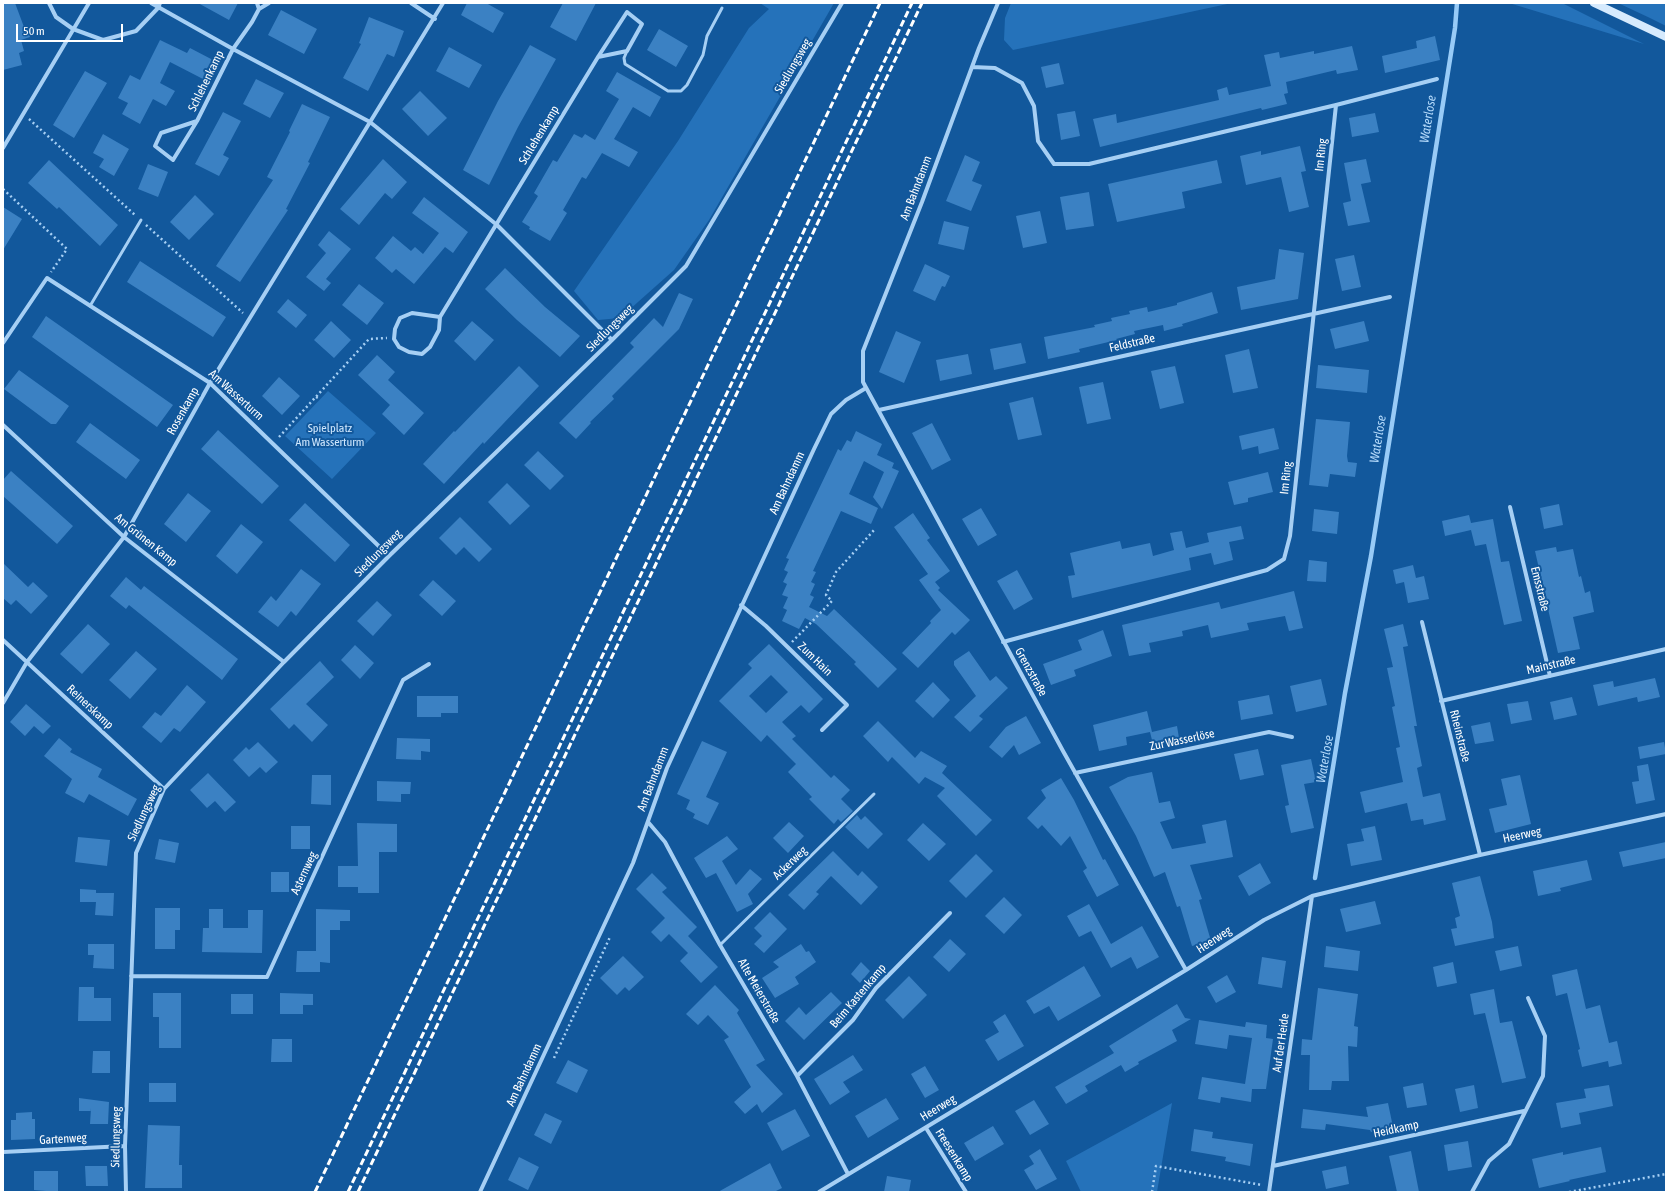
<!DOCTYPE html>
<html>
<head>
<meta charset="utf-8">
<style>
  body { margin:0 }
  #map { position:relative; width:1669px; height:1195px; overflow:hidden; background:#12589c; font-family:"Asap Condensed",sans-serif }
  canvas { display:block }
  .frame { position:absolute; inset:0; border:4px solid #fff; pointer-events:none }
  .scale { position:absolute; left:16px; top:24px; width:107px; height:18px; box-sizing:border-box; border:2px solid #fff; border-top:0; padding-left:5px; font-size:12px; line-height:14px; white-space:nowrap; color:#fff; -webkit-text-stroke:3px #12589c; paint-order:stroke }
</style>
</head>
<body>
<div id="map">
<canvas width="1669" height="1195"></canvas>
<div class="frame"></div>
<div class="scale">50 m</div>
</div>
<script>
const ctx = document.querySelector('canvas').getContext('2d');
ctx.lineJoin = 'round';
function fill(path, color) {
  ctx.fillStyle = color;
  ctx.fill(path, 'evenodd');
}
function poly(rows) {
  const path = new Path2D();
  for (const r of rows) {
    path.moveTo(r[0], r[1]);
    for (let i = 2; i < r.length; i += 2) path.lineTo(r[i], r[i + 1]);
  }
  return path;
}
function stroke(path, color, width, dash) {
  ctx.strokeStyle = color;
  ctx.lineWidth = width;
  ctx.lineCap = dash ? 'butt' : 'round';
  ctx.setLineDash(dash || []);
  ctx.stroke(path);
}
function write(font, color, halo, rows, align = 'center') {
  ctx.font = font + ' "Asap Condensed",sans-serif';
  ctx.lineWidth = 4;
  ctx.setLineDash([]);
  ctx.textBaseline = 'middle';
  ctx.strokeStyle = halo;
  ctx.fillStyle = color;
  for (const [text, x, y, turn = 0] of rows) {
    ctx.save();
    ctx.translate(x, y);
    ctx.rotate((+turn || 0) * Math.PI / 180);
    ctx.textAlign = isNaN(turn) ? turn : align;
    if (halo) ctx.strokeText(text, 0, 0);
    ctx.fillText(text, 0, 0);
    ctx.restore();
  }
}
fill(poly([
  [760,3,834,3,709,220,674,270,620,318,598,320,574,291,678,141,749,28,769,9],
  [1011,3,1232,3,1013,50,1004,40,1005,18],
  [1509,3,1562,3,1644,44],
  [1618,3,1666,3,1666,26,1650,18],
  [328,391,376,433,332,479,285,436],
  [1172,1103,1157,1192,1081,1192,1066,1161]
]), '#2572ba');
stroke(poly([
  [1315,878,1345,693,1371,556,1455,28,1457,3]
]), '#98cbf7', 4.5);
fill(poly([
  [3,3,15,3,24,27,27,26,30,37,21,40,24,51,19,53,22,65,3,70],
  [198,3,238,3,229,20],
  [467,3,486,3,504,13,493,33,461,15],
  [563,3,596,3,576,41,550,27],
  [281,10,317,29,304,54,268,35],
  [369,17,404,31,394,57,387,54,368,91,343,78,361,44,359,43],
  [659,29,688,46,676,67,647,50],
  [1435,36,1440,60,1385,73,1382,56,1417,48,1416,41],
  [160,40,187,53,190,48,213,60,203,79,170,62,160,83,175,91,166,106,153,99,140,124,122,114,128,103,118,98,130,75,140,80],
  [530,45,556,59,518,127,489,185,463,170,498,101],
  [1352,46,1358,70,1337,74,1336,70,1286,82,1288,93,1284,94,1287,104,1262,110,1261,108,1100,147,1093,119,1116,114,1117,123,1219,100,1217,90,1227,87,1229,95,1271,86,1264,55,1279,52,1280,58,1314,51,1314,54],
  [449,47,482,65,469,88,436,71],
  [1059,63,1064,84,1046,88,1041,67],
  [85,71,107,83,74,138,53,125],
  [617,72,661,97,650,117,633,107,614,139,638,152,629,167,602,153,586,179,582,177,563,210,567,213,550,241,529,229,530,227,522,222,538,196,534,193,553,160,557,162,574,134,582,138,585,134,595,140,619,99,606,91],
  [256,79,284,93,270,118,243,104],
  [420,91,447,118,428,136,402,109],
  [302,104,330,117,308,162,310,163,286,209,288,210,240,282,216,266,273,180,267,177,290,132,289,131],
  [1075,111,1080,136,1061,140,1057,114],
  [223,112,241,121,223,155,229,158,219,176,195,164],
  [1375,113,1379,132,1352,137,1349,118],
  [103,134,129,149,114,176,99,167,104,159,93,153],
  [1300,146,1306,171,1301,172,1309,207,1289,212,1281,177,1246,185,1240,156,1261,151,1261,155],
  [965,155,980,162,972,181,982,185,971,211,946,201],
  [383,159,407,182,392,199,385,193,359,225,340,209],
  [1366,159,1371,182,1361,184,1370,222,1348,226,1343,203,1351,201,1344,163],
  [49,160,118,225,100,246,59,207,57,209,28,183],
  [1217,160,1222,183,1182,192,1185,208,1117,222,1108,184],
  [148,164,168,172,158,197,138,189],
  [1089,192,1094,226,1066,230,1060,197],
  [195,195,214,214,189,240,170,222],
  [424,197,468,232,453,253,445,247,414,284,396,269,392,273,375,258,393,236,411,251,415,247,423,254,439,233,412,213],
  [3,207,22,219,3,250],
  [1040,211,1047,243,1023,248,1016,216],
  [944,221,969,227,964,250,938,244],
  [329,231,351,249,326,279,331,283,324,291,306,277,326,253,318,245],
  [1279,249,1304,253,1298,299,1241,310,1237,287,1275,279],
  [1354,255,1361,287,1342,291,1335,259],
  [140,261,226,317,213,337,127,282],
  [925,264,950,276,945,287,942,286,935,301,913,291],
  [505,268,545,307,580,336,560,357,517,320,485,289],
  [359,284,384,303,367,325,342,305],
  [1212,292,1218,313,1182,324,1183,326,1164,331,1163,325,1134,331,1135,334,1116,339,1117,340,1079,349,1080,352,1048,359,1044,337,1095,327,1094,325,1112,321,1111,318,1130,314,1129,311,1147,307,1148,312,1177,305,1177,303],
  [679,293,693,299,679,329,612,396,614,399,590,422,591,423,576,439,559,423,634,347,630,343,654,318,663,327],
  [288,299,307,315,296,328,277,312],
  [46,316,173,405,157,427,32,337],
  [331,321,351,340,334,358,314,340],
  [472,321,494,340,475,361,454,341],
  [1364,321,1369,341,1335,349,1330,329],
  [896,331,921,342,904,383,879,372],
  [1021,343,1026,363,994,370,990,349],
  [1249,349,1258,388,1233,393,1225,355],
  [968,354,972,374,940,381,936,360],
  [377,355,395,372,388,380,424,413,404,435,382,414,390,405,358,375],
  [1318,365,1369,370,1367,393,1316,388],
  [519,366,539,386,484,444,483,442,444,484,423,464,454,431,455,432],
  [1175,366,1184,403,1160,409,1151,371],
  [19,370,69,406,56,424,51,424,4,389],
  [279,377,300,396,282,415,262,396],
  [1103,382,1111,419,1087,424,1079,387],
  [1033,397,1042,435,1018,440,1009,403],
  [1316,419,1350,422,1347,456,1348,462,1357,463,1355,477,1330,474,1328,487,1309,485],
  [90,423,140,460,126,479,76,442],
  [932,423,951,460,932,470,912,433],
  [1274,428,1279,449,1259,454,1258,446,1242,450,1239,436],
  [218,430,279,486,262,504,201,449],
  [856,431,882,444,877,455,894,463,892,468,899,471,882,509,873,497,884,472,864,461,849,494,878,508,871,524,841,511,813,571,816,572,811,582,815,584,810,595,814,597,809,607,827,616,834,609,897,669,878,688,854,664,856,662,816,624,805,618,799,629,782,621,787,610,783,608,788,597,782,595,787,584,783,582,788,572,784,570,789,559,786,558,838,449,841,451,847,440,851,442],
  [538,451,564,476,550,490,524,465],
  [11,471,73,526,57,544,3,496,3,480],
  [1268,472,1273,492,1248,498,1248,502,1234,505,1228,482],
  [507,483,530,506,510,525,488,502],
  [188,493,211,511,186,542,164,524],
  [305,503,350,545,335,562,289,520],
  [1559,504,1563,525,1544,529,1540,508],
  [981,508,997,535,978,546,962,519],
  [1314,509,1339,512,1337,534,1312,531],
  [913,513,930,538,927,540,950,571,935,582,940,588,938,590,970,620,955,635,952,632,918,668,902,653,931,623,930,621,941,610,919,580,928,574,894,527],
  [1469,515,1471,523,1493,519,1501,562,1509,561,1522,621,1504,625,1486,544,1475,546,1471,530,1445,536,1442,521],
  [460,517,492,549,479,562,464,547,456,555,439,538],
  [241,524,263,542,237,574,216,556],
  [1241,526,1244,539,1229,542,1233,560,1214,565,1211,553,1189,558,1191,570,1072,598,1068,576,1075,575,1070,553,1120,541,1122,549,1150,543,1153,556,1174,550,1170,533,1182,531,1186,548,1209,542,1207,533],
  [1556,547,1557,552,1573,549,1579,577,1581,576,1585,593,1590,591,1594,612,1573,617,1580,649,1558,653,1535,551],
  [1309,560,1327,562,1326,582,1307,581],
  [3,563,28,587,33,582,48,596,31,614,16,600,11,605,3,598],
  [1413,565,1416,578,1424,576,1429,599,1408,603,1404,582,1396,584,1393,570],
  [301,569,321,584,296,616,291,611,278,627,258,612,271,596,276,601],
  [1017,570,1033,599,1014,610,997,581],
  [126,577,141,590,144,586,238,659,222,680,129,605,126,609,110,596],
  [433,580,456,601,442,616,419,595],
  [1294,591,1303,628,1289,631,1285,616,1247,623,1249,630,1211,638,1208,625,1182,631,1183,636,1149,643,1151,652,1129,656,1122,625,1219,602,1221,609],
  [377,601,392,615,373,636,357,621],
  [88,624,110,644,82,674,60,654],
  [1403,624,1408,646,1403,647,1417,726,1414,726,1422,766,1417,768,1423,797,1440,793,1446,820,1424,825,1423,819,1411,821,1407,803,1365,813,1360,792,1403,782,1396,748,1400,747,1392,707,1395,706,1387,668,1393,667,1384,629],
  [1103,630,1112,656,1074,670,1076,676,1051,685,1043,664,1082,650,1078,640],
  [769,644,823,699,809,713,801,705,782,722,796,736,792,739,831,778,834,775,850,790,841,799,853,811,841,822,838,819,834,824,809,799,812,797,788,772,796,764,767,735,761,742,719,701,752,668,748,664],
  [771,675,788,692,766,713,749,696],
  [355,645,374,663,360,679,341,660],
  [136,651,157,669,130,699,109,680],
  [969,651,990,681,996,676,1008,688,979,716,983,719,970,732,954,717,976,696,954,665,954,661],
  [320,661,334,677,306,704,328,725,312,742,294,724,289,729,270,709],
  [1655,678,1660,697,1638,702,1637,697,1598,706,1593,685,1613,681,1614,687],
  [1321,679,1327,705,1296,712,1290,686],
  [933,682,950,700,933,718,915,701],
  [187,685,206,702,180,732,174,728,161,743,142,727,155,712,161,716],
  [1269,695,1273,714,1241,720,1238,701],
  [417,696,458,696,458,713,441,713,441,717,417,717],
  [1572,697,1577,715,1554,720,1550,702],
  [1528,701,1532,720,1511,724,1507,704],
  [26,704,51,726,43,734,34,726,25,736,10,722],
  [1147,711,1152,732,1177,726,1179,738,1153,744,1150,732,1126,737,1127,745,1099,751,1093,725],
  [1026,716,1041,743,1019,755,1014,745,1002,758,989,747,1006,727],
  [878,721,915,758,921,751,947,766,942,773,992,820,976,836,937,796,945,788,925,777,919,784,892,757,888,762,863,736],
  [1490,722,1494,741,1475,744,1471,726],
  [59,738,72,749,70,752,102,769,98,777,137,799,128,816,89,794,84,803,65,793,72,779,44,756],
  [397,738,430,739,430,752,421,751,421,760,396,759],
  [702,741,727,752,706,797,719,803,708,825,693,818,695,814,686,809,690,800,677,794],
  [258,742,278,762,266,773,260,767,249,777,233,760,246,747,249,750],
  [1664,742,1666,754,1640,759,1638,747],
  [1258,749,1264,775,1240,780,1234,754],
  [1311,759,1316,782,1304,784,1314,828,1291,833,1285,806,1289,805,1281,765],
  [1648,764,1655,800,1636,804,1632,782,1639,781,1637,766],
  [1152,772,1159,803,1170,801,1175,818,1160,822,1172,849,1206,843,1202,825,1226,820,1233,857,1190,865,1202,899,1199,900,1211,941,1192,946,1180,906,1177,907,1165,872,1154,877,1136,836,1109,787,1128,777],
  [208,773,236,802,225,812,215,801,207,808,190,790],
  [312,775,331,775,331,805,311,804],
  [1520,775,1531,824,1495,833,1489,809,1507,805,1501,779],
  [1061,778,1074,800,1103,860,1105,859,1119,885,1097,897,1083,871,1087,868,1070,836,1061,846,1042,825,1038,829,1027,818,1046,798,1041,790],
  [377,781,411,782,410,794,401,794,401,802,377,801],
  [857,815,861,820,865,816,883,834,868,849,845,827],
  [789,822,804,836,788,853,773,838],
  [357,823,397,824,397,852,379,852,379,893,358,893,358,887,338,887,338,866,358,866],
  [923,823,946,844,929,861,907,840],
  [291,826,310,826,310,849,291,849],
  [1375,826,1382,860,1351,866,1347,844,1364,841,1361,829],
  [727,836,738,849,722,861,736,885,750,869,762,879,748,894,753,904,737,912,716,873,706,878,694,858],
  [78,837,110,840,107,866,75,862],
  [159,839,179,843,175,863,155,859],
  [1666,842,1666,858,1623,867,1619,852],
  [833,851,858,876,862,871,878,887,861,905,831,876,816,892,819,894,804,910,788,895],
  [976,854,993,871,966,898,949,881],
  [1587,860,1592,880,1560,888,1561,891,1538,896,1533,871],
  [1260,863,1271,883,1249,896,1238,876],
  [271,872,289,872,289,892,271,892],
  [652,873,667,888,662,892,697,927,688,936,718,967,701,983,680,961,688,953,669,934,661,942,651,932,665,918,636,889],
  [1480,876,1492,922,1494,938,1455,946,1451,929,1457,928,1455,918,1460,916,1452,883],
  [80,889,96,890,96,893,114,893,113,916,95,915,96,902,80,902],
  [1004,897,1022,915,1004,934,985,916],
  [1375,901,1381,924,1346,932,1340,909],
  [1089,904,1111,944,1142,926,1159,957,1137,969,1131,957,1111,968,1091,931,1079,937,1067,916],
  [155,908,180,908,180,930,175,930,175,949,155,949],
  [209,909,223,909,223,928,248,928,248,910,263,910,262,953,202,952,203,928,209,928],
  [316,909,350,910,350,921,340,921,340,930,330,930,330,963,320,962,320,972,296,972,297,951,316,951],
  [770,912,787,929,764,953,754,944,762,936,754,928],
  [950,939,966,954,949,972,933,957],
  [88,944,114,944,114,969,93,968,94,955,88,955],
  [801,944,806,952,809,951,816,962,795,977,799,984,775,998,762,978,779,967,773,962],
  [1326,946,1360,951,1358,971,1324,967],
  [1518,946,1522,966,1500,971,1495,951],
  [623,956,644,977,629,991,625,987,617,995,600,978],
  [1262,957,1286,961,1282,988,1258,984],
  [861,962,870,971,860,983,851,974],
  [1453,962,1457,983,1437,987,1433,967],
  [1084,966,1101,996,1058,1021,1049,1006,1034,1014,1026,1001],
  [1577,969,1586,1009,1600,1005,1609,1043,1617,1041,1622,1064,1609,1067,1608,1061,1582,1067,1578,1050,1580,1049,1567,993,1556,996,1552,975],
  [1227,975,1236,992,1216,1003,1207,987],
  [909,976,927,995,903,1019,885,1000],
  [715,985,739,1010,737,1013,765,1060,756,1065,783,1094,762,1113,757,1104,745,1114,734,1102,751,1087,724,1040,729,1037,708,1015,698,1025,686,1014],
  [79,987,94,987,94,998,111,998,111,1021,78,1021],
  [1318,988,1358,994,1354,1026,1358,1027,1357,1047,1348,1046,1349,1081,1332,1081,1331,1090,1309,1090,1310,1055,1301,1055,1302,1039,1312,1040],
  [1494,989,1500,1023,1512,1021,1526,1078,1502,1083,1485,1013,1474,1015,1470,994],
  [831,992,842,1003,804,1040,785,1021,799,1007,806,1015],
  [153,993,181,993,181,1048,159,1048,159,1017,153,1017],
  [280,993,313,994,313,1005,303,1005,303,1014,280,1014],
  [231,994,253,994,253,1014,231,1014],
  [1177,1004,1185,1018,1191,1019,1172,1030,1177,1041,1138,1062,1139,1064,1125,1072,1121,1065,1085,1086,1088,1091,1066,1104,1055,1087,1114,1053,1109,1046],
  [1005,1014,1024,1046,998,1061,985,1040,999,1032,993,1022],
  [1199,1020,1245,1027,1246,1022,1267,1025,1266,1038,1273,1039,1266,1089,1252,1089,1251,1102,1221,1097,1220,1103,1198,1099,1202,1077,1245,1084,1252,1038,1229,1035,1227,1049,1195,1044],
  [272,1039,292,1039,292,1062,271,1062],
  [93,1051,110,1051,110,1073,92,1073],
  [853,1055,863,1070,843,1082,850,1092,830,1105,814,1079],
  [568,1060,588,1070,577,1093,556,1083],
  [925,1066,939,1090,925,1098,911,1074],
  [149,1083,176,1083,176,1102,149,1102],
  [1423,1083,1427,1105,1407,1108,1403,1087],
  [1474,1085,1478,1108,1460,1112,1455,1089],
  [1609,1085,1613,1106,1579,1113,1581,1124,1561,1128,1556,1103,1586,1098,1584,1089],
  [79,1098,109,1102,108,1124,90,1124,91,1108,91,1111,79,1111],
  [886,1098,899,1119,868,1138,855,1116],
  [1034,1100,1049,1124,1030,1135,1015,1111],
  [1388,1103,1393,1127,1371,1132,1370,1130,1326,1124,1325,1130,1301,1128,1303,1109,1368,1117,1366,1107],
  [795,1109,810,1136,782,1151,767,1123],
  [32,1112,32,1119,35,1119,35,1139,11,1140,11,1120,16,1120,16,1113],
  [545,1113,562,1121,551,1144,534,1135],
  [148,1125,180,1126,179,1165,182,1165,182,1188,145,1188],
  [993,1126,1004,1144,975,1161,964,1143],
  [1194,1129,1213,1132,1212,1138,1253,1144,1250,1166,1225,1161,1226,1157,1191,1151],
  [1468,1141,1472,1167,1448,1171,1444,1145],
  [1601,1147,1606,1172,1569,1180,1570,1181,1539,1188,1532,1159,1563,1152,1563,1155],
  [1040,1149,1057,1179,1036,1190,1024,1170,1034,1164,1029,1156],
  [1411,1151,1419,1192,1397,1192,1389,1156],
  [519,1157,539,1167,528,1190,508,1180],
  [770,1163,782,1188,774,1192,718,1192],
  [85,1166,107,1166,108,1186,86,1186],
  [1346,1166,1349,1184,1326,1189,1322,1171],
  [34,1171,58,1171,58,1192,34,1190],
  [887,1176,911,1180,909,1192,884,1192]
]), '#3b81c3');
stroke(poly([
  [29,119,135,215],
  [3,189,67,249,51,272],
  [146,225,243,313],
  [316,397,320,399],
  [279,437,369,339,387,338],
  [792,642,832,601,826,595,836,572,875,529],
  [554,1058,610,937],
  [1152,1192,1156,1166,1262,1185],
  [1569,1192,1666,1174]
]), '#a6cff4', 2.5, [2, 3]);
stroke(poly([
  [627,51,624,58,625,64,668,91,681,91,687,85,703,55,707,36,722,8],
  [90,306,141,220],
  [720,945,874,794]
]), '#a6cff4', 3);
stroke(poly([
  [49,3,56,17,73,29,103,40,136,31,158,8,160,3],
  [151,3,233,49,370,122,497,225,612,340],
  [257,3,259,9,269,3],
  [411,3,435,19],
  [998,3,979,48,922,202,863,351,863,382,1063,751,1186,970],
  [972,67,995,68,1022,83,1034,106,1038,141,1054,164,1089,164,1336,105,1437,79],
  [197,121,161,133,155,146,173,160,197,121,233,49,252,22,259,9],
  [3,148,89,3],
  [440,317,412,313,400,318,395,329,394,339,399,347,409,352,422,354,430,347,439,330,440,317,598,57,627,12,642,24,627,51,598,57],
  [3,343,47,278,210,383,389,556],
  [879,410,1390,297],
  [3,425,124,537,284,662],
  [1510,507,1550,676],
  [741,605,766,626,847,705,822,730],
  [1422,622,1480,855],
  [3,640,164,789],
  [1003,642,1267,570,1284,559,1290,536,1336,105],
  [1441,701,1666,649],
  [3,703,27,662,124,537,210,383,443,3],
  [1075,773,1269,732,1292,737],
  [648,822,665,842,720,945,797,1076,848,1174],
  [131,976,267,977,403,680,429,664],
  [797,1076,853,1020,876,988,950,913],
  [926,1128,966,1192],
  [3,1152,125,1146],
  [1273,1166,1524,1111],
  [126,1192,125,1146,136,853,164,789,284,662,389,556,612,340,686,266,842,3],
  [480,1192,633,863,667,768,814,449,831,414,846,400,866,388],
  [819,1192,1186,970,1264,920,1312,896,1480,855,1666,814],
  [1269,1192,1312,896],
  [1472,1192,1489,1161,1509,1144,1543,1076,1545,1036,1528,998]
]), '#a6cff4', 4);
stroke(poly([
  [1594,3,1666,37]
]), '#d6eafd', 8);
stroke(poly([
  [315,1192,880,3],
  [348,1192,912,3],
  [358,1192,922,3]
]), '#fff', 3, [7, 3]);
write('12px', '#fff', '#12589c', [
  ["Siedlungsweg",793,66,-60],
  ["Schlehenkamp",206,81,-64],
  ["Schlehenkamp",539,135,-59],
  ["Im Ring",1321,155,-84],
  ["Am Bahndamm",916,188,-69],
  ["Siedlungsweg",610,328,-45],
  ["Feldstraße",1132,343,-13],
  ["Am Wasserturm",236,395,42],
  ["Rosenkamp",183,411,-61],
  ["Im Ring",1286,478,-84],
  ["Am Bahndamm",787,483,-65],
  ["Am Grünen Kamp",146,540,39],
  ["Siedlungsweg",378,553,-45],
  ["Emsstraße",1540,589,76],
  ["Zum Hain",815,659,44],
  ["Mainstraße",1551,665,-13],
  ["Grenzstraße",1031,672,61],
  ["Reinerskamp",90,707,43],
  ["Rheinstraße",1460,736,76],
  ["Zur Wasserlöse",1182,740,-12],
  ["Am Bahndamm",653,779,-69],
  ["Siedlungsweg",144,813,-65],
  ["Heerweg",1522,835,-12],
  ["Ackerweg",790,863,-44],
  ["Asternweg",304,873,-65],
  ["Heerweg",1214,940,-33],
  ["Alte Meierstraße",759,991,60],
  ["Beim Kastenkamp",858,996,-50],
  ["Auf der Heide",1281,1043,-82],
  ["Am Bahndamm",524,1075,-65],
  ["Heerweg",938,1108,-31],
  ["Heidkamp",1396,1129,-12],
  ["Siedlungsweg",116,1137,-89],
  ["Gartenweg",63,1139,-3],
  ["Freesenkamp",954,1155,58]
]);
write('12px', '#cfe7fe', '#12589c', [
  ["Spielplatz",330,428],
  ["Am Wasserturm",330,442]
]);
write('italic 13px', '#b3d9fa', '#12589c', [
  ["Waterlose",1428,119,-81],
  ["Waterlose",1378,439,-81],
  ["Waterlose",1325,759,-80]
]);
</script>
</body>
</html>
